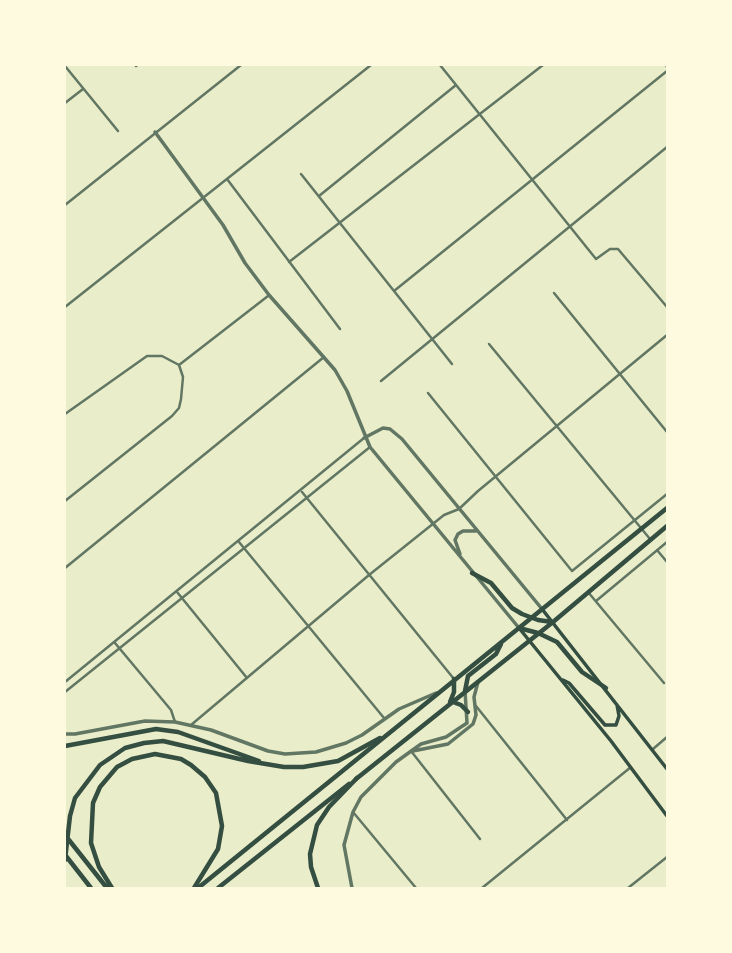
<!DOCTYPE html>
<html>
<head>
<meta charset="utf-8">
<style>
  body { margin:0 }
  #map { position:relative; width:732px; height:953px; overflow:hidden; background:#e9edc9; font-family:"Varela Round",sans-serif }
  canvas { display:block }
  .frame { position:absolute; inset:0; border:66px solid #fefae0; pointer-events:none }
</style>
</head>
<body>
<div id="map">
<canvas width="732" height="953"></canvas>
<div class="frame"></div>
</div>
<script>
const ctx = document.querySelector('canvas').getContext('2d');
ctx.lineJoin = 'round';
function poly(rows) {
  const path = new Path2D();
  for (const r of rows) {
    path.moveTo(r[0], r[1]);
    for (let i = 2; i < r.length; i += 2) path.lineTo(r[i], r[i + 1]);
  }
  return path;
}
function stroke(path, color, width, dash) {
  ctx.strokeStyle = color;
  ctx.lineWidth = width;
  ctx.lineCap = dash ? 'butt' : 'round';
  ctx.setLineDash(dash || []);
  ctx.stroke(path);
}
stroke(poly([
  [440,65,596,259,610,249,618,249,667,307],
  [666,65,667,67],
  [65,66,118,131],
  [136,66,137,65],
  [65,103,83,89],
  [301,174,452,364],
  [227,179,340,329],
  [319,196,456,85],
  [65,205,241,65],
  [289,262,543,65],
  [394,291,667,71],
  [554,293,667,432],
  [65,307,371,65],
  [489,344,650,539],
  [179,365,268,296],
  [381,381,667,147],
  [428,393,572,571,667,494],
  [65,414,147,356,162,356,179,365],
  [302,492,454,679],
  [65,501,172,416,179,408,181,399,183,377,179,365],
  [239,542,384,718],
  [657,550,667,562],
  [65,568,324,357],
  [177,592,247,678],
  [588,592,664,683],
  [596,601,667,542],
  [115,643,171,710,175,722],
  [65,682,364,438],
  [65,692,370,447],
  [476,706,567,820],
  [191,725,369,575,444,515,459,509,478,491,667,335],
  [653,749,667,737],
  [411,751,480,839],
  [353,812,416,888],
  [482,888,631,767],
  [628,888,667,857]
]), '#617663', 2.5);
stroke(poly([
  [155,132,223,225,245,263,269,295,335,370,347,391,370,447,519,628],
  [364,438,383,428,390,429,402,439,542,609],
  [460,554,455,540,458,534,463,531,476,531],
  [65,734,75,734,145,721,175,722,211,730,268,751,285,754,316,752,346,743,362,735,399,709,436,693],
  [413,751,448,744,473,724,476,715,474,697,478,682],
  [352,888,344,845,353,812,361,797,396,762,421,744,446,737,467,723,465,691]
]), '#617663', 3.5);
stroke(poly([
  [542,609,667,769],
  [519,628,611,741,667,816],
  [563,680,569,683,605,725,616,725,619,716,617,705]
]), '#344e41', 3.5);
stroke(poly([
  [472,573,491,583,512,608,522,614,538,620,552,622],
  [519,628,538,633,557,642,582,672,606,688],
  [465,691,468,676,496,654,501,644],
  [450,702,454,692,454,679],
  [453,702,461,705,468,712],
  [356,779,553,622,667,526],
  [198,888,667,508],
  [218,888,349,784]
]), '#344e41', 4.5);
stroke(poly([
  [65,746,156,729,178,732,259,761],
  [65,835,107,888],
  [66,856,91,888],
  [65,860,70,816,75,798,100,765,125,748,144,743,163,741,248,761,284,767,303,767,338,761,380,738],
  [112,888,99,867,91,843,93,803,100,787,117,767,132,759,155,754,181,759,191,765,205,777,216,793,222,826,218,849,194,888],
  [318,888,311,867,310,854,317,825,329,807,357,778]
]), '#344e41', 4.5);
</script>
</body>
</html>
